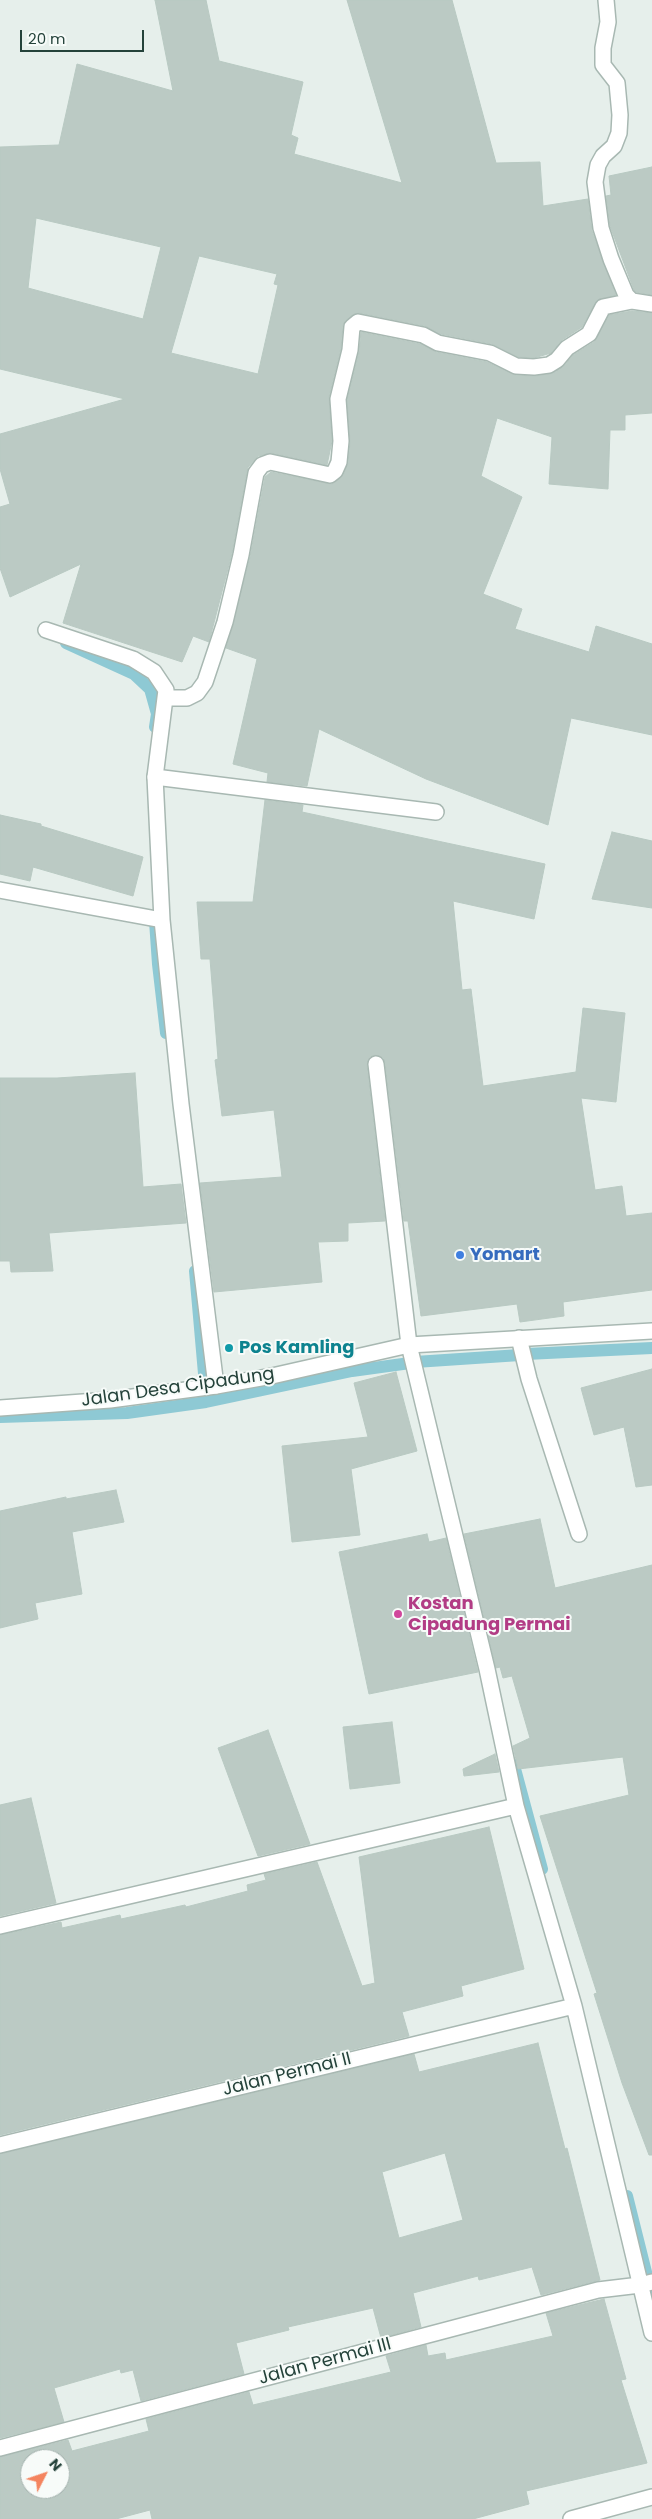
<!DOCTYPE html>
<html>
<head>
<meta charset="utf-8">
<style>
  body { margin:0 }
  #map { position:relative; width:652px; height:2519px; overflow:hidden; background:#e6efeb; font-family:Poppins,sans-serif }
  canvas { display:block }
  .north { position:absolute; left:20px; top:2449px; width:50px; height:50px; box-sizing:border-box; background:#f7fbf9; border:1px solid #a3b1ad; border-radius:50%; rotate:49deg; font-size:14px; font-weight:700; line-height:20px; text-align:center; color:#24423a }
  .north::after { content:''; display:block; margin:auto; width:18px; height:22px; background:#f4845f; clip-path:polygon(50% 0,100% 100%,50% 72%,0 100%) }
  .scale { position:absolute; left:20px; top:30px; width:124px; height:22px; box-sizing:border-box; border:2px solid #24423a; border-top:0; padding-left:6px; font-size:15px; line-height:18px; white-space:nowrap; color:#24423a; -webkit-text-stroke:4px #f7fbf9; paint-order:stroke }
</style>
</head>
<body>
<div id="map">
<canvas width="652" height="2519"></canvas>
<div class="north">N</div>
<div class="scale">20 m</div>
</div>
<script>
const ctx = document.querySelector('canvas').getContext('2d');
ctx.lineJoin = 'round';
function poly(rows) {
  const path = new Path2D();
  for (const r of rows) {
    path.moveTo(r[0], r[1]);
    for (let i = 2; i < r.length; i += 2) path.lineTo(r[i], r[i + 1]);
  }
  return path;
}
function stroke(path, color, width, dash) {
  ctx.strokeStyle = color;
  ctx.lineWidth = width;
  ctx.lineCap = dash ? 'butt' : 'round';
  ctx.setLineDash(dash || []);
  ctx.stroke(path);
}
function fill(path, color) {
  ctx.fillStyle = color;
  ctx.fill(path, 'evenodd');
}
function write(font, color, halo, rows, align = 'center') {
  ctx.font = font + ' Poppins,sans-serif';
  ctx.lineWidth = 4;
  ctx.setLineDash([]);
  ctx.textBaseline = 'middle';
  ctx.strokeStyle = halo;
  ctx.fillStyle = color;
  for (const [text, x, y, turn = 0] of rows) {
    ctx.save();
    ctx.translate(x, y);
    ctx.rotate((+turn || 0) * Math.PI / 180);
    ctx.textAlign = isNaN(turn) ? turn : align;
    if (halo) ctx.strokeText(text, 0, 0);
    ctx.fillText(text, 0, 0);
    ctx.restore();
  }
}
stroke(poly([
  [66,643,134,674,150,689,157,714,155,727],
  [155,921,158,964,166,1033],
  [195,1271,205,1385],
  [526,1354,652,1348],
  [415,1362,520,1355],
  [0,1417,127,1413,206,1402,352,1371,410,1363],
  [514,1765,542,1869],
  [627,2196,648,2280],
  [650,2284,652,2294]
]), '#8ec9d4', 12);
const building = poly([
  [155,0,206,0,219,61,303,82,291,135,298,138,294,154,402,183,347,0,452,0,496,163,540,162,543,206,588,199,592,231,616,295,597,300,582,327,562,340,551,353,534,358,518,357,492,344,441,334,425,326,359,313,346,320,343,326,341,348,329,397,332,441,327,465,271,453,258,456,248,467,232,553,209,642,193,636,182,662,63,623,81,564,10,597,0,568,0,507,10,504,0,469,0,434,125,399,0,369,0,147,59,145,77,64,173,91,155,0],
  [36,218,161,247,143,319,28,288,36,218],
  [199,256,277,274,274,284,278,285,258,374,171,353,199,256],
  [652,167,652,295,636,292,634,290,610,226,606,196,611,195,609,176,652,167],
  [632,311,652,313,652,413,625,415,625,430,610,430,608,489,549,484,552,437,497,418,481,476,522,497,483,594,522,609,515,629,589,652,596,626,652,644,652,735,571,718,548,825,426,779,319,729,307,786,267,782,268,773,233,764,257,659,226,648,250,557,265,477,271,472,332,484,343,475,348,463,350,442,347,400,359,352,361,332,420,344,436,352,487,362,515,375,535,376,554,373,564,366,573,355,594,342,609,315,632,311],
  [265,800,303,805,302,812,545,864,534,919,453,901,462,990,471,989,483,1086,576,1072,583,1008,625,1013,616,1102,581,1098,595,1190,622,1186,626,1216,652,1213,652,1290,563,1302,564,1316,520,1322,517,1304,421,1316,408,1221,404,1221,385,1063,383,1058,375,1055,370,1057,367,1065,385,1221,348,1223,348,1241,318,1242,322,1282,214,1292,200,1183,282,1177,274,1110,222,1116,215,1060,218,1059,210,959,201,959,197,902,253,902,265,800],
  [0,815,41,824,41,826,143,857,133,896,33,867,30,881,0,874,0,815],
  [612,832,652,841,652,908,592,899,612,832],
  [135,1073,143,1187,181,1184,186,1223,49,1233,53,1271,11,1272,10,1261,0,1261,0,1078,57,1078,135,1073],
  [652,1369,652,1485,636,1487,624,1427,594,1435,581,1388,652,1369],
  [396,1372,417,1451,351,1469,360,1535,292,1542,282,1446,368,1437,354,1383,396,1372],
  [116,1490,124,1522,72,1532,82,1594,35,1603,38,1619,0,1628,0,1511,66,1497,66,1499,116,1490],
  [540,1519,555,1588,652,1565,652,2155,649,2155,622,2083,594,1994,597,1993,540,1816,629,1795,623,1757,518,1769,513,1746,530,1738,512,1676,503,1678,500,1667,496,1668,464,1534,540,1519],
  [427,1534,429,1542,446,1538,478,1672,369,1694,339,1552,427,1534],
  [392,1722,400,1783,350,1789,343,1727,392,1722],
  [268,1730,310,1844,258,1856,218,1748,268,1730],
  [495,1754,499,1772,464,1776,463,1769,495,1754],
  [31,1798,56,1903,0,1916,0,1805,31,1798],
  [489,1827,524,1969,461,1986,463,1996,402,2012,409,2036,0,2135,0,1935,61,1922,62,1928,120,1915,121,1919,185,1905,186,1907,248,1891,247,1885,266,1880,264,1874,317,1862,362,1986,375,1983,359,1857,489,1827],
  [538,2043,565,2149,567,2148,600,2280,541,2295,532,2267,479,2280,478,2276,413,2293,421,2327,381,2338,373,2308,288,2327,289,2330,236,2343,244,2374,141,2401,133,2370,121,2373,120,2369,54,2388,64,2422,0,2438,0,2154,414,2054,419,2072,538,2043],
  [445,2153,463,2220,399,2238,382,2172,445,2153],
  [604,2299,626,2379,621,2380,647,2463,526,2491,529,2504,473,2519,152,2519,150,2510,116,2519,0,2519,0,2457,68,2440,72,2451,149,2431,146,2419,249,2392,253,2405,391,2372,386,2356,426,2345,428,2356,445,2353,446,2360,553,2336,546,2313,604,2299],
  [30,2459,60,2459,60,2489,30,2489,30,2459]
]);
fill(building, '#bbcac4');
stroke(building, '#b8c9c2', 1);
const service = poly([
  [155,777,436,812],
  [519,1338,529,1379,579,1534]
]);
const minor = poly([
  [606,0,608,22,603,48,603,65,617,83,620,115,619,133,614,146,603,156,598,165,595,182,601,228,611,259,626,295,632,301,652,304],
  [46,630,133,659,154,672,166,690,155,777,162,920,181,1104,216,1386],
  [166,698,187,698,197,693,205,682,225,622,241,555,256,473,262,465,270,462,330,475,335,471,339,462,341,441,338,399,350,350,352,327,358,322,423,335,438,343,490,353,516,366,534,367,549,365,557,360,567,348,589,334,603,307,632,301],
  [0,890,162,920],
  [376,1064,409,1345,487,1669,516,1806,574,2006,652,2333],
  [0,1926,516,1806],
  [0,2145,574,2006],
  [0,2448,598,2290,640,2285,652,2282],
  [571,2519,652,2497]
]);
const tertiary = poly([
  [0,1408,110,1400,216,1386,272,1376,409,1345,652,1331]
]);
stroke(service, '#a8b8b2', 18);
stroke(minor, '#a8b8b2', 18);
stroke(tertiary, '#a8b8b2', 18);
stroke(service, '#fff', 15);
stroke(minor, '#fff', 15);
stroke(tertiary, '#fff', 15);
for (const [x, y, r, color] of [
  [460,1255,5,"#3f7fe0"],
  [229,1348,5,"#0f9aa8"],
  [398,1614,5,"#d1479c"]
]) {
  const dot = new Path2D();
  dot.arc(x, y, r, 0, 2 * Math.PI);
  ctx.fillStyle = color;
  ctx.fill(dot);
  stroke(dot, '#f7fbf9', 2);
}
write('bold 18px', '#366cbe', '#f7fbf9', [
  ["Yomart",470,1255]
], 'left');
write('bold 18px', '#0d838f', '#f7fbf9', [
  ["Pos Kamling",239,1348]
], 'left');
write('18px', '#24423a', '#f7fbf9', [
  ["Jalan Desa Cipadung",178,1388,-8],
  ["Jalan Permai II",287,2075,-14],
  ["Jalan Permai III",325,2362,-15]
]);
write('bold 18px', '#b23c85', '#f7fbf9', [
  ["Kostan",408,1604],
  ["Cipadung Permai",408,1625]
], 'left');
</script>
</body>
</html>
